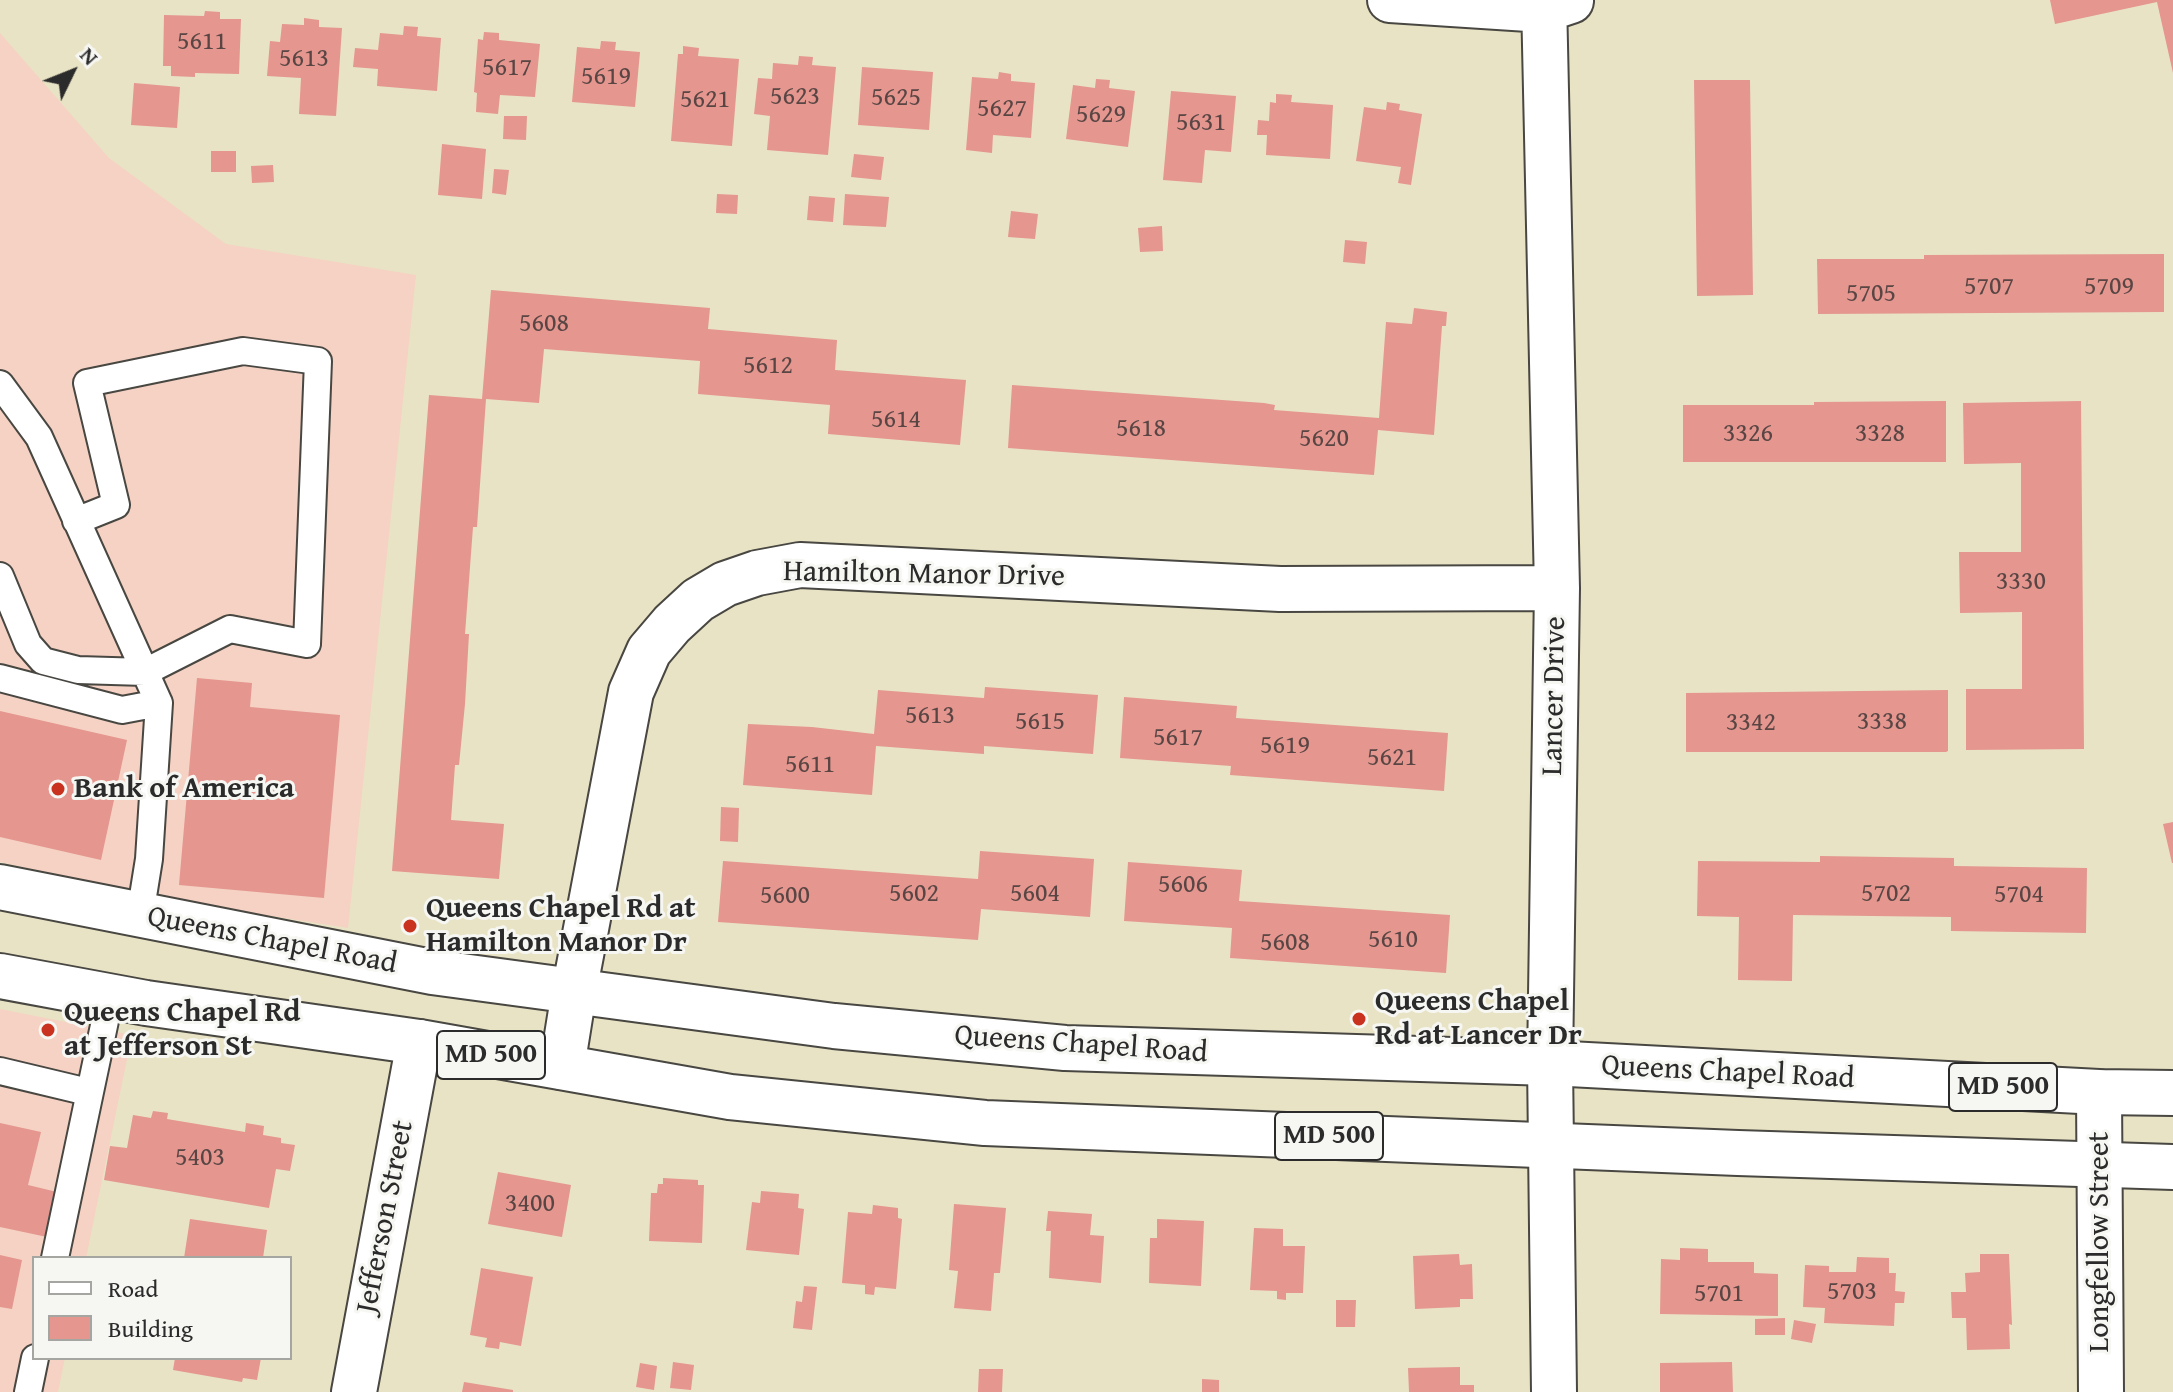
<!DOCTYPE html>
<html>
<head>
<meta charset="utf-8">
<style>
  body { margin:0 }
  #map { position:relative; width:2173px; height:1392px; overflow:hidden; background:#e9e3c5; font-family:"Gentium Book Plus",serif }
  canvas { display:block }
  .legend { position:absolute; left:32px; top:1256px; width:260px; height:104px; box-sizing:border-box; background:#f6f6f2; border:2px solid #a5a5a2; margin:0; padding:10px 14px; list-style:none; font-size:24px; color:#2b2b2b }
  .legend li { display:flex; align-items:center; gap:16px; height:40px }
  .legend b { width:40px; border:2px solid #a5a5a2 }
  .north { position:absolute; left:32px; top:32px; width:80px; height:80px; -webkit-text-stroke:6px #f6f6f2; paint-order:stroke; rotate:47deg; font-size:22px; font-weight:700; line-height:32px; text-align:center; color:#2b2b2b }
  .north::after { content:''; display:block; margin:auto; width:28px; height:36px; background:#2b2b2b; clip-path:polygon(50% 0,100% 100%,50% 72%,0 100%) }
</style>
</head>
<body>
<div id="map">
<canvas width="2173" height="1392"></canvas>
<ul class="legend">
<li><b style="height:10px;background:#fff"></b>Road</li>
<li><b style="height:22px;background:#e4968f"></b>Building</li>
</ul>
<div class="north">N</div>
</div>
<script>
const ctx = document.querySelector('canvas').getContext('2d');
ctx.lineJoin = 'round';
function fill(path, color) {
  ctx.fillStyle = color;
  ctx.fill(path, 'evenodd');
}
function poly(rows) {
  const path = new Path2D();
  for (const r of rows) {
    path.moveTo(r[0], r[1]);
    for (let i = 2; i < r.length; i += 2) path.lineTo(r[i], r[i + 1]);
  }
  return path;
}
function stroke(path, color, width, dash) {
  ctx.strokeStyle = color;
  ctx.lineWidth = width;
  ctx.lineCap = dash ? 'butt' : 'round';
  ctx.setLineDash(dash || []);
  ctx.stroke(path);
}
function write(font, color, halo, rows, align = 'center') {
  ctx.font = font + ' "Gentium Book Plus",serif';
  ctx.lineWidth = 6;
  ctx.setLineDash([]);
  ctx.textBaseline = 'middle';
  ctx.strokeStyle = halo;
  ctx.fillStyle = color;
  for (const [text, x, y, turn = 0] of rows) {
    ctx.save();
    ctx.translate(x, y);
    ctx.rotate((+turn || 0) * Math.PI / 180);
    ctx.textAlign = isNaN(turn) ? turn : align;
    if (halo) ctx.strokeText(text, 0, 0);
    ctx.fillText(text, 0, 0);
    ctx.restore();
  }
}
fill(poly([
  [0,33,109,158,226,244,416,275,348,928,175,901,0,862],
  [0,1009,132,1035,86,1258,34,1258,34,1358,65,1358,58,1392,0,1392]
]), '#f5d2c3');
fill(poly([
  [2050,0,2173,0,2173,73,2157,2,2055,24],
  [205,11,220,12,220,19,241,19,239,74,195,73,195,77,171,76,171,66,163,66,164,15,204,16],
  [304,18,319,20,319,27,342,28,336,116,299,114,301,78,267,76,270,41,280,42,282,24,304,25],
  [404,26,418,27,417,36,441,38,437,91,377,86,378,69,353,67,355,48,378,50,380,33,403,35],
  [484,32,499,33,499,40,540,44,535,97,500,95,498,114,476,112,477,93,474,92,478,39,483,40],
  [601,41,616,42,615,50,640,52,635,107,572,102,577,47,600,49],
  [683,46,699,48,698,56,739,59,732,146,671,141,678,54,683,54],
  [799,56,813,57,812,65,836,67,828,155,767,150,770,116,754,114,758,78,772,79,773,63,798,65],
  [862,67,933,72,929,130,858,125],
  [999,72,1011,74,1011,81,1035,83,1031,138,993,135,992,153,966,150,972,77,998,79],
  [1096,79,1110,80,1109,88,1135,91,1128,147,1066,139,1073,85,1095,88],
  [1694,80,1750,80,1753,295,1697,296],
  [134,83,180,87,177,128,131,125],
  [1171,91,1236,96,1231,152,1205,150,1202,183,1163,180],
  [1276,94,1292,95,1291,102,1333,105,1330,159,1266,155,1267,135,1257,135,1258,120,1269,121,1270,102,1276,103],
  [1387,102,1400,104,1399,110,1422,114,1411,185,1398,183,1401,167,1356,161,1364,107,1386,110],
  [504,116,527,116,526,140,503,139],
  [442,144,486,149,482,199,438,195],
  [211,151,236,151,236,172,211,172],
  [854,154,884,157,881,180,851,177],
  [273,165,274,182,252,183,251,166],
  [494,169,509,170,506,195,492,193],
  [717,194,738,195,737,214,716,213],
  [845,194,889,197,886,227,843,225],
  [809,196,835,198,833,222,807,220],
  [1011,211,1038,214,1035,239,1008,237],
  [1162,226,1163,251,1140,252,1138,228],
  [1345,240,1367,242,1365,264,1343,262],
  [2164,254,2164,312,1818,314,1817,259,1924,259,1924,255],
  [491,290,710,308,708,329,837,340,835,370,966,380,960,445,828,434,830,405,698,394,700,361,544,349,539,403,486,399,477,527,473,527,465,634,469,634,465,704,459,765,455,765,451,820,504,824,499,879,392,871,429,395,482,399],
  [1414,308,1447,312,1446,326,1442,326,1434,435,1378,430,1374,475,1008,448,1012,385,1264,403,1275,405,1274,410,1379,418,1386,322,1412,324],
  [1946,401,1946,462,1683,462,1683,405,1814,405,1814,402],
  [2081,401,2084,749,1966,750,1966,689,2022,689,2022,612,1960,613,1959,552,2021,552,2021,463,1964,464,1963,403],
  [197,678,252,683,250,707,340,715,324,898,179,885],
  [985,687,1098,695,1093,754,984,746,984,754,876,746,872,795,743,785,748,724,812,727,874,734,878,690,984,698],
  [1948,690,1948,751,1946,752,1686,752,1686,693],
  [1124,697,1237,706,1236,718,1448,733,1444,791,1230,775,1231,766,1120,758],
  [0,711,127,740,101,860,0,837],
  [721,807,739,808,738,842,720,841],
  [2173,822,2173,863,2172,863,2163,824],
  [980,851,1094,859,1090,917,981,909,978,940,718,922,723,861,978,879],
  [1820,856,1954,858,1954,866,2087,868,2086,933,1951,931,1951,917,1793,915,1792,981,1738,980,1739,917,1697,916,1698,861,1820,862],
  [1128,862,1242,870,1239,901,1450,915,1446,973,1230,958,1232,928,1124,921],
  [153,1111,168,1113,167,1119,245,1132,246,1123,264,1126,263,1135,281,1138,281,1143,295,1145,290,1171,276,1169,269,1208,104,1180,110,1146,127,1148,133,1115,151,1118],
  [0,1123,41,1132,28,1185,57,1192,47,1237,0,1227],
  [498,1172,571,1185,562,1237,488,1224],
  [663,1178,698,1180,698,1185,704,1185,702,1243,649,1241,651,1193,657,1193,658,1184,663,1184],
  [761,1191,799,1194,798,1208,804,1209,799,1255,746,1250,752,1202,760,1203],
  [954,1204,1006,1208,1000,1273,994,1273,991,1311,954,1308,958,1271,949,1270],
  [873,1205,898,1208,898,1218,902,1219,896,1289,875,1287,874,1295,865,1294,865,1285,842,1283,848,1212,872,1214],
  [1048,1211,1092,1214,1090,1235,1104,1236,1101,1283,1049,1278,1051,1231,1046,1231],
  [190,1219,267,1230,263,1258,184,1258],
  [1157,1219,1204,1221,1201,1286,1149,1283,1150,1238,1157,1238],
  [1254,1228,1283,1229,1283,1246,1305,1246,1303,1293,1286,1293,1286,1300,1277,1299,1277,1291,1250,1290],
  [1680,1248,1708,1249,1708,1262,1754,1262,1754,1273,1778,1274,1778,1316,1660,1314,1661,1259,1680,1260],
  [1459,1254,1460,1265,1472,1264,1473,1299,1460,1299,1460,1307,1415,1309,1413,1256],
  [1980,1254,2009,1254,2012,1325,2009,1324,2010,1349,1967,1350,1966,1318,1952,1318,1951,1292,1966,1292,1965,1273,1980,1272],
  [0,1255,22,1260,12,1309,0,1307],
  [1857,1257,1889,1258,1889,1273,1896,1273,1895,1291,1905,1292,1904,1303,1895,1303,1894,1326,1824,1323,1825,1308,1803,1307,1805,1265,1829,1266,1829,1272,1856,1272],
  [481,1268,533,1277,521,1346,500,1342,499,1349,485,1347,487,1338,470,1335],
  [804,1286,817,1287,812,1330,793,1328,796,1301,802,1302],
  [1336,1300,1356,1300,1355,1327,1336,1327],
  [1785,1318,1785,1335,1755,1335,1755,1319],
  [1794,1320,1816,1324,1812,1343,1791,1339],
  [175,1358,261,1358,257,1380,243,1378,242,1382,173,1370],
  [673,1362,694,1365,691,1390,670,1388],
  [1732,1362,1733,1392,1660,1392,1660,1363],
  [640,1363,657,1366,654,1390,636,1387],
  [1460,1367,1460,1385,1474,1385,1474,1392,1409,1392,1408,1368],
  [979,1369,1003,1369,1002,1392,978,1392],
  [1202,1379,1219,1380,1219,1392,1202,1392],
  [464,1382,513,1390,513,1392,462,1392]
]), '#e4968f');
const lane = poly([
  [0,384,39,437,159,703,149,859,140,915],
  [0,576,28,644,43,661,78,670,145,672,230,629,307,644,318,361,243,351,87,383,116,505,76,521],
  [0,678,122,710,159,703],
  [0,1071,88,1092],
  [55,1258,110,997],
  [28,1392,35,1358]
]);
const street = poly([
  [1390,0,1544,10,1571,1],
  [1544,0,1557,588,1550,1063,1554,1392],
  [562,1067,574,992,631,692,649,651,672,624,698,600,725,584,757,573,800,565,1280,589,1557,588],
  [2099,1092,2101,1392],
  [354,1392,419,1042]
]);
const primary = poly([
  [0,887,432,972,834,1026,1065,1048,1550,1063,2099,1092,2173,1093],
  [0,976,146,1003,419,1042,730,1097,985,1123,1738,1153,2173,1167]
]);
stroke(lane, '#484742', 30);
stroke(street, '#484742', 48);
stroke(primary, '#484742', 48);
stroke(lane, '#fff', 26);
stroke(street, '#fff', 44);
stroke(primary, '#fff', 44);
for (const [x, y, r, color] of [
  [58,789,8,"#c8321e"],
  [410,926,8,"#c8321e"],
  [1359,1019,8,"#c8321e"],
  [48,1030,8,"#c8321e"]
]) {
  const dot = new Path2D();
  dot.arc(x, y, r, 0, 2 * Math.PI);
  ctx.fillStyle = color;
  ctx.fill(dot);
  stroke(dot, '#f6f6f2', 3);
}
write('26px', '#594644', null, [
  ["5611",202,42],
  ["5613",304,59],
  ["5617",507,68],
  ["5619",606,77],
  ["5623",795,97],
  ["5625",896,98],
  ["5621",705,100],
  ["5627",1002,109],
  ["5629",1101,115],
  ["5631",1201,123],
  ["5707",1989,287],
  ["5709",2109,287],
  ["5705",1871,294],
  ["5608",544,324],
  ["5612",768,366],
  ["5614",896,420],
  ["5618",1141,429],
  ["3326",1748,434],
  ["3328",1880,434],
  ["5620",1324,439],
  ["3330",2021,582],
  ["5613",930,716],
  ["5615",1040,722],
  ["3338",1882,722],
  ["3342",1751,723],
  ["5617",1178,738],
  ["5619",1285,746],
  ["5621",1392,758],
  ["5611",810,765],
  ["5606",1183,885],
  ["5602",914,894],
  ["5604",1035,894],
  ["5702",1886,894],
  ["5704",2019,895],
  ["5600",785,896],
  ["5610",1393,940],
  ["5608",1285,943],
  ["5403",200,1158],
  ["3400",530,1204],
  ["5703",1852,1292],
  ["5701",1719,1294]
]);
for (const [x, y, w] of [
  [491,1055,108],
  [2003,1087,108],
  [1329,1136,108]
]) {
  const box = new Path2D();
  box.roundRect(x - w / 2, y - 24, w, 48, 6);
  ctx.fillStyle = '#f6f6f2';
  ctx.fill(box);
  stroke(box, '#2b2b2b', 2);
}
write('bold 28px', '#2b2b2b', null, [
  ["MD 500",491,1055],
  ["MD 500",2003,1087],
  ["MD 500",1329,1136]
]);
write('30px', '#2b2b2b', '#f6f6f2', [
  ["Hamilton Manor Drive",924,575,1],
  ["Lancer Drive",1555,696,-89],
  ["Queens Chapel Road",272,941,11],
  ["Queens Chapel Road",1081,1045,4],
  ["Queens Chapel Road",1728,1073,3],
  ["Jefferson Street",386,1217,-79],
  ["Longfellow Street",2100,1242,-90]
]);
write('bold 30px', '#2b2b2b', '#f6f6f2', [
  ["Bank of America",74,789],
  ["Queens Chapel Rd at",426,909],
  ["Hamilton Manor Dr",426,943],
  ["Queens Chapel",1375,1002],
  ["Rd at Lancer Dr",1375,1036],
  ["Queens Chapel Rd",64,1013],
  ["at Jefferson St",64,1047]
], 'left');
</script>
</body>
</html>
